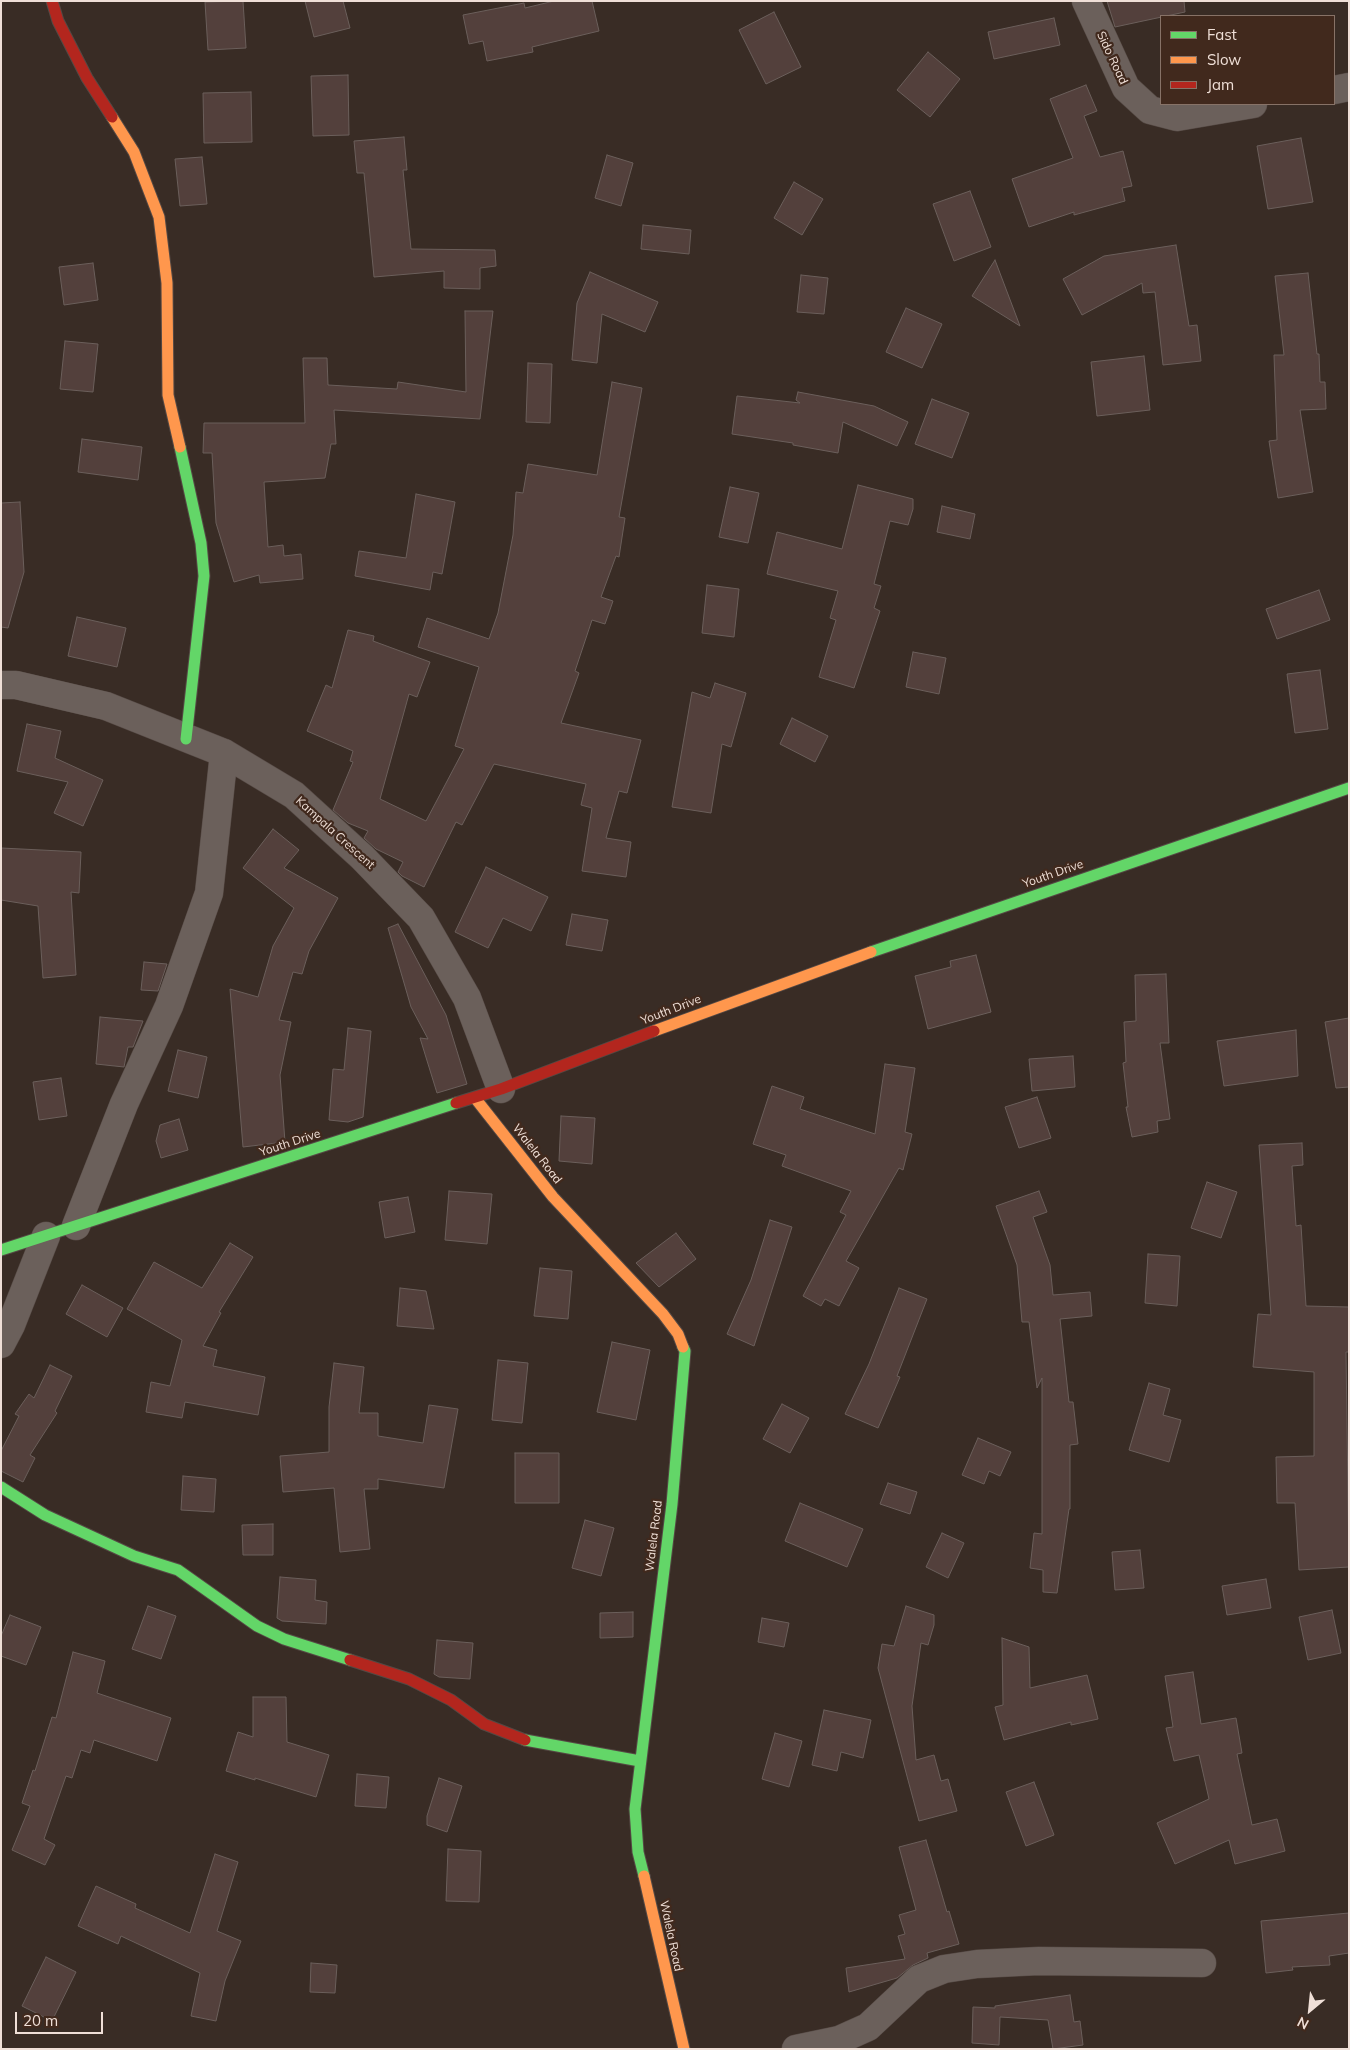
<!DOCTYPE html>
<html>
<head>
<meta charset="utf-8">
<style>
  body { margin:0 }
  #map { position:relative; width:1350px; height:2050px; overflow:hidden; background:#392c25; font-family:Mulish,sans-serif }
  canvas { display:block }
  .frame { position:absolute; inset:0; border:2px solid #efdfd7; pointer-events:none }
  .legend { position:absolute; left:1160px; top:15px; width:175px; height:90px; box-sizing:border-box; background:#41291d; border:1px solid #877267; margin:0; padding:6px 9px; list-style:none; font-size:15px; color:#efdfd7 }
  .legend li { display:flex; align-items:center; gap:10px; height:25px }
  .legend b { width:25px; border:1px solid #877267 }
  .north { position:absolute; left:1285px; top:1985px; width:50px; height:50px; -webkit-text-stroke:4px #41291d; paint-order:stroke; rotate:208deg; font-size:14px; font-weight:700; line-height:20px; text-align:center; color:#efdfd7 }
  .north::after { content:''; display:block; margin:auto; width:18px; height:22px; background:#efdfd7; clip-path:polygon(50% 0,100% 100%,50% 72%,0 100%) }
  .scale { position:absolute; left:15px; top:2012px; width:88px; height:22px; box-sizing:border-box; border:2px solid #efdfd7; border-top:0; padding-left:6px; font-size:15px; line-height:18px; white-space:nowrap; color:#efdfd7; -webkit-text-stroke:4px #41291d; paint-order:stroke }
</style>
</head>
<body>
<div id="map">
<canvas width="1350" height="2050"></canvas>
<div class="frame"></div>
<ul class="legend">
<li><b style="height:6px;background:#63d668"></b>Fast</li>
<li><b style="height:6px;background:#ff974d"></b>Slow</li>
<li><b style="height:6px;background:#b3261e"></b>Jam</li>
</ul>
<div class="north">N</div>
<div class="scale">20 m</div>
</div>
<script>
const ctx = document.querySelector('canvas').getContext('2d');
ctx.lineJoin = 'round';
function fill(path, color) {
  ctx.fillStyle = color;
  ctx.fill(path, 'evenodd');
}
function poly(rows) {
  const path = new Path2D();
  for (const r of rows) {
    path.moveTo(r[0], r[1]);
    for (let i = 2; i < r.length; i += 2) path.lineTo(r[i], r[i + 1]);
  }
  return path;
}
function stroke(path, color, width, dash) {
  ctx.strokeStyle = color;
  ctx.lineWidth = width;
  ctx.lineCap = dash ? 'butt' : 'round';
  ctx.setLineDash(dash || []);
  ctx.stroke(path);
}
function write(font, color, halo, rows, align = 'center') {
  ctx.font = font + ' Mulish,sans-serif';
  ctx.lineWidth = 4.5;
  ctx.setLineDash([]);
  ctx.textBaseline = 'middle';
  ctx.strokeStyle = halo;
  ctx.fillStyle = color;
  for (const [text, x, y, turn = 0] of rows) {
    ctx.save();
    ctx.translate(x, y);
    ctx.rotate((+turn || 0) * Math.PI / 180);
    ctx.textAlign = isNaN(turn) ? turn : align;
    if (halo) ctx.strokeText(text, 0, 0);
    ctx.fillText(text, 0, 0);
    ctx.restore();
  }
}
const building = poly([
  [243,1,246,48,208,50,205,2,243,1],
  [305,1,343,1,350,28,314,37,305,1],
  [554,1,592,1,599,31,532,47,533,52,487,61,483,41,469,44,463,15,524,3,525,8,554,1],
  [1107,1,1184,1,1185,12,1115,27,1107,1],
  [774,12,801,67,766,84,739,30,774,12],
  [1054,18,1060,45,994,59,988,32,1054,18],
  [928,52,960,79,930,117,897,90,928,52],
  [348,75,349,135,313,136,311,76,348,75],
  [1086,85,1097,111,1084,116,1100,157,1123,151,1132,186,1122,188,1125,201,1074,215,1074,212,1029,227,1012,179,1073,158,1050,99,1086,85],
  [251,92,252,142,204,143,203,93,251,92],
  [404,137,407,170,403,170,411,249,495,250,496,266,480,268,480,289,444,288,444,271,374,277,364,173,357,173,354,141,404,137],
  [1301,138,1313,202,1268,209,1257,146,1301,138],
  [607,155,633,163,621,206,595,198,607,155],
  [202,157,207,204,180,206,175,159,202,157],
  [794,182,823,199,802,235,774,218,794,182],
  [970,191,991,247,954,261,933,204,970,191],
  [643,225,691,230,689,254,641,249,643,225],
  [1176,245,1189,326,1197,325,1201,361,1163,365,1155,292,1143,293,1142,283,1082,315,1063,279,1104,256,1176,245],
  [995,260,1020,326,972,296,995,260],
  [93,263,98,300,64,305,59,267,93,263],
  [590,272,658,302,645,332,602,314,597,363,572,360,577,303,590,272],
  [1308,273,1317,354,1319,354,1320,382,1325,382,1326,409,1300,410,1313,492,1278,498,1269,441,1277,440,1274,355,1284,355,1275,276,1308,273],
  [801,275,828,278,824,314,797,312,801,275],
  [906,308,942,324,922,368,886,352,906,308],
  [465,311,493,311,480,419,334,410,336,444,331,444,325,478,264,482,268,547,283,545,284,556,301,554,303,579,260,583,259,575,234,582,216,523,212,453,203,453,204,423,305,423,303,358,327,358,328,385,397,389,398,382,466,392,465,311],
  [65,341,98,344,93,392,60,389,65,341],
  [1144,356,1150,410,1097,416,1091,362,1144,356],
  [528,363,552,364,550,423,526,422,528,363],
  [612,382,642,388,619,517,625,518,619,557,616,556,601,597,613,601,605,624,592,620,575,671,579,673,561,723,641,740,627,793,619,791,606,838,631,842,626,877,582,871,592,808,581,805,586,784,494,764,462,825,456,822,424,887,402,876,398,872,403,862,376,849,364,838,368,831,348,823,333,810,353,762,350,761,353,751,307,731,326,685,332,688,348,630,374,636,373,641,430,662,417,697,409,694,380,799,426,821,464,749,455,746,479,667,418,647,427,618,489,639,498,613,513,535,516,492,523,493,528,464,597,475,612,382],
  [798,392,874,406,908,422,897,446,843,422,838,453,793,445,793,443,732,434,737,396,800,403,796,400,798,392],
  [932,399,969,413,952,458,915,444,932,399],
  [82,439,142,447,138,480,78,472,82,439],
  [858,485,913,499,913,509,908,525,890,521,874,584,881,586,874,608,880,611,854,688,819,677,836,620,830,618,838,591,767,574,777,532,842,549,858,485],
  [730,487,759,493,748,543,719,537,730,487],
  [416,494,455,502,442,574,433,572,430,590,355,576,359,551,406,558,416,494],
  [20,502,24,572,8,628,1,627,1,503,20,502],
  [942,506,975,514,970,539,937,532,942,506],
  [707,585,739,589,734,637,702,633,707,585],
  [1319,590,1330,620,1277,639,1266,609,1319,590],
  [77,617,126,628,117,667,68,656,77,617],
  [913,652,946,658,939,694,906,687,913,652],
  [1320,670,1328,729,1295,733,1287,674,1320,670],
  [715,683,746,693,731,747,722,744,711,813,672,807,692,692,710,698,715,683],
  [792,718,828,736,815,762,780,744,792,718],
  [27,724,61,731,55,758,103,780,83,826,54,813,68,782,17,771,27,724],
  [273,829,299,850,284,868,338,898,309,951,302,974,293,972,279,1020,291,1022,280,1075,285,1142,243,1147,230,989,258,997,273,946,294,908,243,868,273,829],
  [1,848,81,852,79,893,71,892,76,975,43,978,38,906,1,900,1,848],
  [486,867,548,897,531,931,503,918,488,948,455,932,486,867],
  [572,914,608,920,602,951,566,945,572,914],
  [398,924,446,1015,467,1084,437,1093,420,1038,428,1039,411,1007,388,928,398,924],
  [976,955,991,1012,928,1029,915,976,951,967,950,961,976,955],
  [144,962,167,964,158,991,141,990,144,962],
  [1166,974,1169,1043,1160,1043,1170,1119,1157,1121,1158,1132,1132,1137,1126,1107,1128,1107,1123,1063,1126,1062,1124,1022,1136,1021,1135,975,1166,974],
  [100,1017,143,1021,133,1047,128,1047,124,1067,96,1064,100,1017],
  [1349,1018,1349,1087,1336,1088,1325,1022,1349,1018],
  [348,1028,371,1031,363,1117,348,1122,329,1120,333,1069,344,1070,348,1028],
  [1296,1030,1298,1076,1224,1086,1217,1041,1296,1030],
  [178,1050,207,1057,198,1098,168,1091,178,1050],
  [1073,1056,1075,1087,1032,1091,1029,1059,1073,1056],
  [885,1064,915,1068,905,1132,912,1134,903,1170,899,1168,846,1261,859,1268,839,1306,825,1299,821,1306,803,1296,846,1215,840,1212,851,1191,782,1166,786,1155,753,1144,772,1086,804,1097,800,1109,875,1134,885,1064],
  [61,1078,67,1116,39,1120,33,1082,61,1078],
  [1037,1097,1051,1138,1019,1148,1005,1107,1037,1097],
  [561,1116,595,1118,592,1164,559,1161,561,1116],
  [179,1119,188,1150,161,1158,156,1141,160,1125,179,1119],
  [1302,1143,1303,1165,1292,1166,1296,1226,1301,1225,1306,1306,1349,1307,1349,1352,1346,1352,1349,1567,1299,1570,1295,1503,1277,1503,1276,1457,1314,1456,1314,1372,1253,1367,1258,1314,1271,1315,1259,1145,1302,1143],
  [1207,1182,1237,1192,1221,1238,1191,1228,1207,1182],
  [449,1191,492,1194,487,1244,445,1240,449,1191],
  [1039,1191,1047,1212,1033,1217,1050,1265,1053,1295,1090,1292,1092,1316,1060,1319,1069,1402,1073,1402,1078,1444,1070,1445,1070,1509,1069,1509,1057,1593,1043,1592,1043,1570,1030,1568,1034,1533,1042,1534,1042,1378,1037,1388,1029,1322,1022,1322,1017,1265,996,1206,1039,1191],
  [408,1197,415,1232,385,1238,379,1202,408,1197],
  [770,1220,792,1227,754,1346,727,1334,751,1280,770,1220],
  [676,1233,696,1259,659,1287,636,1263,676,1233],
  [230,1243,253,1257,219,1312,221,1313,203,1346,217,1350,213,1366,265,1377,258,1415,185,1402,182,1418,146,1412,151,1382,170,1386,182,1340,127,1309,154,1262,202,1288,230,1243],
  [1148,1254,1180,1256,1177,1306,1145,1303,1148,1254],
  [540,1268,572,1271,568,1319,534,1316,540,1268],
  [82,1285,123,1308,107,1337,66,1314,82,1285],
  [400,1288,426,1291,434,1329,397,1326,400,1288],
  [899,1288,927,1299,897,1376,900,1377,878,1428,845,1414,869,1364,899,1288],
  [612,1342,650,1350,636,1420,597,1412,612,1342],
  [498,1360,528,1363,522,1423,492,1420,498,1360],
  [334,1363,364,1367,359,1413,378,1413,378,1436,423,1443,429,1405,458,1409,444,1488,378,1479,378,1489,364,1489,370,1549,340,1552,334,1488,283,1492,280,1456,329,1452,329,1407,334,1363],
  [50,1365,72,1376,55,1411,57,1413,30,1455,35,1458,23,1482,1,1471,1,1451,19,1416,15,1414,29,1394,34,1398,50,1365],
  [1149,1383,1170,1389,1163,1415,1181,1420,1169,1462,1129,1450,1149,1383],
  [782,1404,809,1418,790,1453,763,1439,782,1404],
  [978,1438,1011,1452,1000,1476,989,1471,984,1484,962,1475,978,1438],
  [515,1453,559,1453,559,1503,515,1503,515,1453],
  [183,1476,216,1479,214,1512,181,1510,183,1476],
  [888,1483,917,1492,910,1514,880,1504,888,1483],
  [800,1503,863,1529,847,1567,785,1541,800,1503],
  [585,1520,614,1528,601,1576,572,1568,585,1520],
  [273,1524,273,1555,243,1555,242,1525,273,1524],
  [942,1533,964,1543,948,1578,926,1567,942,1533],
  [1140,1550,1144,1588,1115,1590,1112,1552,1140,1550],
  [280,1577,316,1580,315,1600,327,1602,326,1624,282,1621,277,1618,280,1577],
  [1266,1579,1271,1608,1227,1615,1222,1586,1266,1579],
  [148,1606,176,1616,161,1659,132,1649,148,1606],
  [906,1606,934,1615,934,1625,928,1645,921,1643,912,1706,916,1760,934,1755,941,1781,948,1779,957,1811,919,1821,878,1668,882,1644,894,1646,906,1606],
  [1332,1610,1341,1653,1308,1660,1299,1617,1332,1610],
  [633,1612,633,1637,600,1638,600,1613,633,1612],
  [10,1615,41,1627,26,1665,1,1656,1,1636,10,1615],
  [762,1618,789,1623,784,1647,758,1642,762,1618],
  [1002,1638,1029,1647,1030,1688,1087,1675,1098,1719,1071,1725,1071,1722,1004,1740,995,1707,1003,1705,1002,1638],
  [437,1640,473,1643,470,1679,439,1677,434,1674,437,1640],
  [73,1652,105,1661,97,1693,171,1718,157,1761,94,1740,90,1753,81,1750,72,1778,66,1776,44,1839,55,1845,45,1865,12,1850,30,1806,22,1803,33,1770,35,1771,52,1717,56,1718,73,1652],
  [1193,1672,1201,1724,1236,1718,1242,1753,1237,1754,1252,1825,1277,1819,1285,1851,1235,1864,1229,1840,1175,1864,1157,1823,1209,1799,1199,1755,1174,1761,1166,1728,1173,1727,1165,1676,1193,1672],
  [253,1697,286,1697,287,1742,329,1755,316,1797,255,1778,255,1780,226,1771,238,1732,253,1737,253,1697],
  [824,1710,871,1720,863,1758,841,1752,837,1771,812,1765,824,1710],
  [775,1733,802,1741,789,1787,762,1779,775,1733],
  [357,1774,389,1777,386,1808,355,1806,357,1774],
  [439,1778,462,1786,447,1832,427,1825,427,1816,439,1778],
  [1034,1782,1054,1835,1026,1846,1006,1792,1034,1782],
  [926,1840,947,1912,949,1911,959,1944,927,1953,928,1958,913,1965,897,1978,849,1992,846,1968,905,1959,898,1936,905,1934,899,1915,916,1910,899,1847,926,1840],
  [448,1849,481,1851,479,1902,446,1901,448,1849],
  [215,1854,238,1862,217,1931,241,1941,225,1981,216,2021,191,2016,200,1973,121,1936,118,1944,78,1926,96,1886,136,1904,135,1908,190,1933,215,1854],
  [1349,1913,1349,1953,1329,1956,1330,1965,1292,1967,1293,1970,1266,1973,1261,1921,1349,1913],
  [46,1957,76,1972,52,2021,22,2006,46,1957],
  [311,1963,337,1965,335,1993,310,1992,311,1963],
  [1070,1995,1074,2022,1080,2021,1083,2045,1053,2049,1048,2020,1000,2017,999,2045,972,2043,973,2007,995,2008,995,2006,1070,1995]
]);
fill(building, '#53403c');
stroke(building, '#6b5f5b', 1);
const street = poly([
  [1086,1,1126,88,1150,110,1177,117,1253,104],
  [1334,90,1349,87],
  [1,685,16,685,106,706,224,753,294,795,362,857,421,918,467,998,501,1089],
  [76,1226,124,1104,169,1006,209,893,224,753],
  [1,1344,11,1325,46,1236],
  [796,2049,839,2040,868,2027,919,1979,944,1969,977,1964,1039,1961,1202,1963]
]);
const fast = poly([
  [180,447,201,543,204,576,186,739],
  [871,952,1349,788],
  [1,1250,456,1103],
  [1,1487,45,1515,134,1556,178,1570,257,1626,284,1639,350,1660],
  [525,1740,640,1761],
  [644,1876,638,1852,635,1809,672,1504,685,1351,683,1347]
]);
const slow = poly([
  [112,117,134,152,159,217,167,283,168,395,180,447],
  [654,1031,871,952],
  [475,1098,553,1197,663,1314,678,1334,683,1347],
  [644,1876,684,2049]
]);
const jam = poly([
  [52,1,58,21,87,78,112,117],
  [456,1103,501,1089,654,1031],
  [350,1660,409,1679,451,1700,484,1724,525,1740]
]);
stroke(street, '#554944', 29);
stroke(fast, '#554944', 13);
stroke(slow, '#554944', 13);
stroke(jam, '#554944', 13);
stroke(street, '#6b605b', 28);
stroke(fast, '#63d668', 11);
stroke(slow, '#ff974d', 11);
stroke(jam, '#b3261e', 11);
write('12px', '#efdfd7', '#41291d', [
  ["Sido Road",1112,58,65],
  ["Kampala Crescent",335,833,42],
  ["Youth Drive",1053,874,-19],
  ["Youth Drive",671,1010,-21],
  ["Youth Drive",290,1143,-18],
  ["Walela Road",537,1154,52],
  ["Walela Road",654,1536,-83],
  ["Walela Road",671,1936,78]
]);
</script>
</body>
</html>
